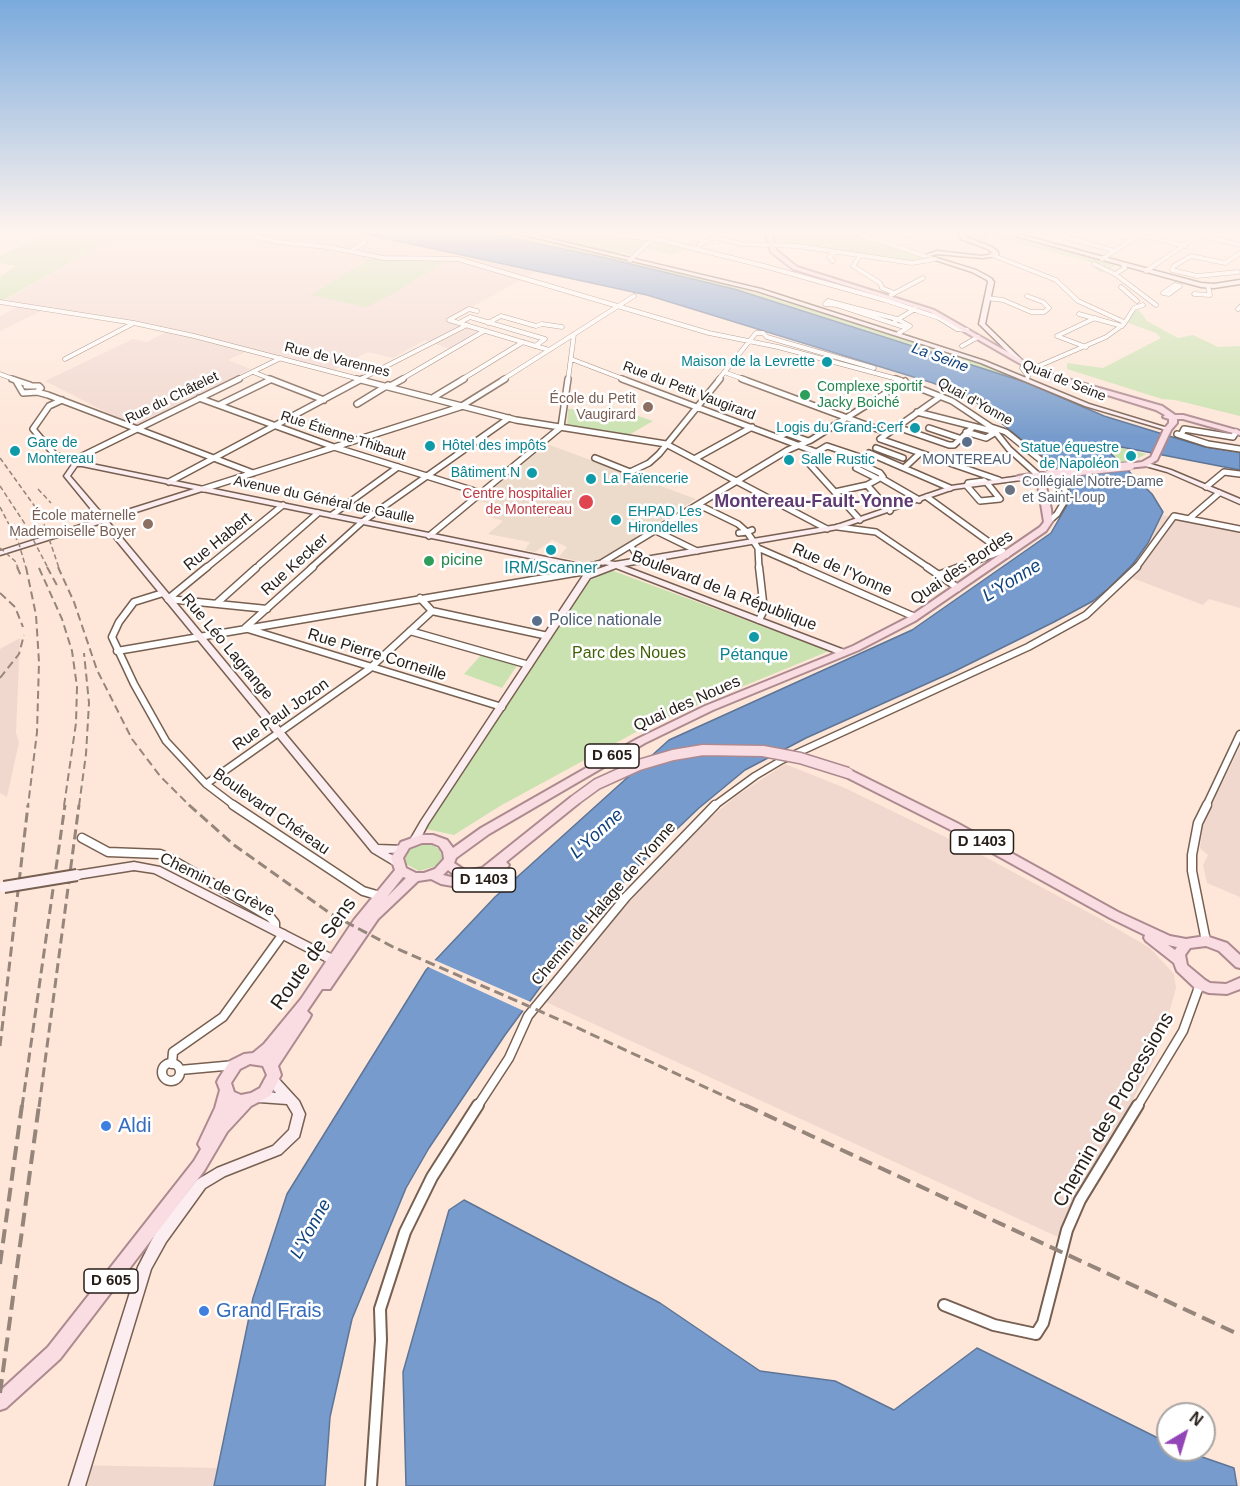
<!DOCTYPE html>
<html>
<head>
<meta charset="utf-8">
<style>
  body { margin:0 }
  #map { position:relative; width:1240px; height:1486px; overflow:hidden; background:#fee7d9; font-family:Arial,sans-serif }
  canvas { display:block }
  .north { position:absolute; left:1156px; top:1402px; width:60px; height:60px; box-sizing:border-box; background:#fff; border:2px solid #a8a5a2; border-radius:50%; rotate:38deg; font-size:16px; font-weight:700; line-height:24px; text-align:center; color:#261d17 }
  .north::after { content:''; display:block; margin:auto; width:21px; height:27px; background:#9245b6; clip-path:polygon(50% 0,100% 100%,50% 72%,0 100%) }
</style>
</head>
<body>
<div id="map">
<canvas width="1240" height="1486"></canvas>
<div class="north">N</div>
</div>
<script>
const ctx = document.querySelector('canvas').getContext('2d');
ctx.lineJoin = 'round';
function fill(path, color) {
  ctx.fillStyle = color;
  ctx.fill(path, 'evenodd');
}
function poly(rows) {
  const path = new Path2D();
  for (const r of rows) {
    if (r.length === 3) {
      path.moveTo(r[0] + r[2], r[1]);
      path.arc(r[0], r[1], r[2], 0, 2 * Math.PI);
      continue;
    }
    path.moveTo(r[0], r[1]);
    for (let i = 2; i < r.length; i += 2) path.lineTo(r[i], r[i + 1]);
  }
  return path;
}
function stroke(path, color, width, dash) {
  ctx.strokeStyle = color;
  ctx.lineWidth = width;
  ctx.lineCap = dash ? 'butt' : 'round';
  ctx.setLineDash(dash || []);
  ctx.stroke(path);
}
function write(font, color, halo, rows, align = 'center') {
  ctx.font = font + ' Arial,sans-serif';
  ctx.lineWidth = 5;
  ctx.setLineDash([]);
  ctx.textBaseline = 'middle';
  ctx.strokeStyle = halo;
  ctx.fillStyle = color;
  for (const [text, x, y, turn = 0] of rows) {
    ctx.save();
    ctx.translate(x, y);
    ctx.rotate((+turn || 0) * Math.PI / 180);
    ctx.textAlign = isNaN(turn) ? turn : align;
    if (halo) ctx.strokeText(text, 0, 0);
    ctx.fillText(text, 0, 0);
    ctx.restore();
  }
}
fill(poly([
  [8,230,354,230,472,252,539,270,450,319,483,329,449,349,425,340,393,358,368,352,334,370,252,349,228,360,251,369,135,427,45,381,133,339,147,342,168,331,46,309,0,331,0,316,21,305,2,302,120,234,5,232],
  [1162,515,1240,530,1240,608,1209,599,1203,605,1122,574,1152,537],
  [20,638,16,733,19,742,7,797,0,793,0,649],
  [1240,747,1240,897,1207,883,1203,865,1208,855,1200,848,1203,822],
  [785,764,845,788,974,851,1099,918,1150,948,1174,974,1176,988,1158,1052,1119,1126,1068,1212,1058,1237,546,1002,611,922,697,829,735,797],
  [74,1465,217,1468,214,1486,67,1486]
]), '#f1d8cf');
fill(poly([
  [547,444,696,499,636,536,639,538,597,561,588,563,559,557,567,547,552,540,535,552,525,550,530,542,488,534,503,521,484,515,494,504,477,501]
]), '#ecdbca');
fill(poly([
  [503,230,545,237,558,230,621,230,622,236,653,238,690,248,672,255,644,248,633,255,622,252,618,254,811,309,1002,371,1026,383,502,236],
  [776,230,844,230,930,259,921,262,779,244],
  [48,232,121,234,0,302,0,277,16,266,0,263,0,256],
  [977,232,1007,236,1117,264,1107,271,1099,272,1095,268,1104,264,1097,264,991,236,986,237,991,241,988,243,971,240,968,237],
  [373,257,404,261,448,259,398,291,366,307,311,295],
  [1138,309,1147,321,1178,338,1193,335,1218,347,1240,346,1240,416,1175,400,1162,399,1067,369,1067,363,1103,368,1161,338,1156,333,1128,323,1130,316],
  [612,407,653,421,627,436,567,427,568,409,609,409],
  [1118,447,1146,454,1133,461,1120,463,1106,448],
  [611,570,829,651,649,725,500,806,454,835,426,829,587,582],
  [482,654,518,664,502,688,464,674],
  [419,844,431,844,440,850,442,858,436,866,419,871,406,864,405,859,409,850]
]), '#cae2b0');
const water = poly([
  [347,230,472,230,602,257,734,289,1028,383,1104,416,1205,447,1240,452,1240,470,1116,446,1105,448,1152,494,1163,512,1148,543,1133,564,1109,588,1093,601,1054,622,955,671,806,738,745,770,699,808,637,867,586,925,505,1035,429,1148,406,1188,352,1319,330,1417,325,1486,214,1486,253,1298,287,1194,426,970,495,897,669,740,912,630,1051,533,1071,498,1070,489,1045,459,972,399,933,383,647,295,347,230],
  [464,1200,660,1303,760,1371,835,1381,894,1410,977,1348,1168,1443,1168,1450,1182,1450,1234,1468,1237,1486,406,1486,403,1372,449,1210,464,1200]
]);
fill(water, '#769bcc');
stroke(water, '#5e7596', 1.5);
fill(poly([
  [432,959,533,1003,526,1012,426,966]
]), '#fee7d9');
const streetFar4 = poly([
  [600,230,612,235,656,239,764,266,885,300,939,318,957,329,967,330],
  [846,230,925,256],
  [882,230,913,236],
  [1040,230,1115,251],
  [1099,230,1134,239],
  [1121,230,1185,246],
  [680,232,705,242],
  [242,233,279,242,327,247,384,258,458,259,709,333,778,347,901,380],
  [1200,235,1240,245],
  [351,251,365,242],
  [702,251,698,249,699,245,715,237,742,244,798,246,912,263,935,259],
  [992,255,1056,280,1078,301,1124,322],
  [860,256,853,266,880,283,882,288,894,293],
  [1102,259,1147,230],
  [630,260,653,238],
  [833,261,829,257,836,252],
  [1094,264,1115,274],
  [1123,265,1125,268,1115,274,1156,305],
  [1174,266,1191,256,1225,263,1240,253],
  [1174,266,1172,270,1197,276,1238,272],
  [1146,271,1207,230],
  [1175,285,1180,286,1169,294,1163,293,1175,285],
  [1121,287,1137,301],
  [1194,294,1210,295,1208,286],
  [891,295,923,278],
  [987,298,1003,300,1031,312,1044,312,1049,308,1043,302,1027,296],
  [828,301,897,319,910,326,907,328,837,305,825,304,828,301],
  [0,302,134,323,194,336,363,380],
  [1238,309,1240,307],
  [477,311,469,309,449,320,549,350],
  [1079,314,1122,326],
  [895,321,915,309],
  [459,323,470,317,545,339,535,346],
  [488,323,501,316,536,326,542,324,562,327],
  [899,333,907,328],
  [962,346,978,337],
  [1086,347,1057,336,1095,318],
  [65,359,134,323],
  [571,359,626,380],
  [1022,368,1028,376,1027,379],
  [1034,368,1106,337,1124,324,1134,308,1143,305],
  [253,372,273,380],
  [724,372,746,380],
  [0,374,16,380],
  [236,380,281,358],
  [359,380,467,325],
  [400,380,484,331],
  [461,380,523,342],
  [502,380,634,296],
  [568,380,574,334],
  [718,380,756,333,763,333,767,337,874,368]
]);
const streetFar3 = poly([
  [12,379,30,385],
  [270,379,324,400],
  [357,379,516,420,666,444,827,529],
  [622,379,816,452],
  [742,379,888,433],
  [896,379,952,401,991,427,1006,432,1042,461,1057,476,1066,492,1066,499,1057,514,1048,522],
  [16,381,23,393,37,392,48,395,253,473],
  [26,386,39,386,41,388,37,392],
  [390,386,403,379],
  [941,396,880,439,999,480],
  [434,397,464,379],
  [199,398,334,447,481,493],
  [62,400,49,406,33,429,55,455,76,463],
  [357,404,388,385],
  [219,405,270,380],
  [917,412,996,432],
  [561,427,568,379],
  [897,427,949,445,954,445,973,427],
  [929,428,959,438],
  [993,429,1009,449,1038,475],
  [966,432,986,438,996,432],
  [1177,434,1208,444,1240,449],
  [1181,435,1184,429,1233,437,1236,432],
  [779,437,786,433,808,441],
  [876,448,903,458],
  [869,453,950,488],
  [595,458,630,472,649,463,659,454,720,379],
  [696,458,752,427],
  [74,460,239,379],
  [861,464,880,473],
  [904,468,919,454],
  [880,473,883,477,881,478,919,500],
  [984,481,987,483,1000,499,980,501,967,486,968,483,984,481],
  [169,482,362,379],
  [867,485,890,511],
  [1206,487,1224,472,1240,474],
  [203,489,460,407,505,379],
  [835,492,867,485,878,479,856,468,866,459],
  [927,497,1007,555],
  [699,505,738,524,747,532,739,533],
  [332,515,398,467],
  [1190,518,1219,493],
  [860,520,805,459,827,446,866,459],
  [838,527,876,532,929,568],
  [752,530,747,532,758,548,759,568],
  [656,531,697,551],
  [429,536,561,427],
  [631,546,640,561],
  [758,548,804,568],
  [603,562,788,450,811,440,905,381],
  [259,565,318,513],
  [206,568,283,505],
  [311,568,362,522,509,418],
  [956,568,1003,551],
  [1136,568,1174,516,1240,529]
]);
const streetFar2 = poly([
  [759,567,764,610,759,620],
  [801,567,915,617],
  [927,567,958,588],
  [938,575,960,567],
  [163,593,134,602,119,622,112,637,134,684,166,741,206,784,235,806],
  [420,598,432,611,548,636],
  [168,599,207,567],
  [168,599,267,609],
  [217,603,256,568],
  [245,628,313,567],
  [248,629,502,707],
  [410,631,529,665],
  [117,651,580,572],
  [206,784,369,669,432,611],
  [714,806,755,776,782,760,1028,647,1086,615,1137,567],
  [1206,806,1240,734]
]);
const streetFar1 = poly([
  [233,805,363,891,380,896],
  [82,838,108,852,160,854,169,858,270,917,275,923,275,930],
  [1206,941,1192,871,1192,855,1198,823,1207,805],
  [171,1072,9],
  [172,1064,173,1052,223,1017,283,934],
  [180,1070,235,1065],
  [477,1107,509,1058,528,1016,626,897,715,805],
  [1137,1107,1183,1031,1200,984]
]);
const street = poly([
  [944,1305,994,1325,1036,1334,1043,1323,1067,1230,1080,1200,1138,1105],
  [371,1486,381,1340,380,1309,405,1232,432,1177,478,1105]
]);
const secondary = poly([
  [504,230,513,230,761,289,985,361,1089,404,1171,429,1166,430,1085,406,981,363,757,291,504,230],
  [965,230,971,230,964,235,965,237,992,247,998,252,998,256,982,258,937,254,930,256,976,270,991,278,994,282,985,324,1023,361,1023,363,1019,363,979,324,988,282,987,280,972,272,923,256,937,251,982,256,994,254,988,249,961,239,959,234,965,230],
  [994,230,1003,230,1201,283,1214,284,1240,280,1240,284,1214,288,1201,287,994,230],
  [75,462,82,462,585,565,603,560,615,562,837,525,951,486,1021,476,1024,478,1021,480,954,489,838,529,624,566,847,651,848,653,844,656,616,568,590,578,428,824,418,843,415,844,412,843,410,840,421,821,584,574,609,565,603,564,582,570,578,568,202,491,108,521,378,845,404,846,406,849,404,852,388,853,401,860,402,863,401,866,397,867,372,852,102,523,0,555,0,551,99,519,64,476,73,463,75,462],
  [77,466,82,466,194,489,105,517,70,476,77,466],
  [1144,462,1171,470,1240,499,1240,504,1167,472,1142,465,1141,464,1144,462],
  [134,862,160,867,337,957,338,960,337,963,333,964,329,963,154,873,134,870,77,879,73,878,72,875,73,872,77,871,134,862],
  [273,1076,277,1077,299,1101,305,1114,299,1137,281,1154,225,1176,205,1188,166,1242,151,1269,85,1486,69,1486,138,1267,156,1232,197,1180,217,1168,273,1146,289,1130,293,1114,287,1104,259,1102,255,1101,253,1097,255,1093,259,1092,276,1093,267,1081,269,1077,273,1076]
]);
const primary = poly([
  [765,230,771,230,776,250,797,267,934,310,1023,361,1050,374,1162,406,1175,415,1183,415,1240,431,1240,435,1183,419,1177,419,1177,423,1171,430,1157,460,1147,466,1127,468,1127,464,1142,462,1151,457,1164,429,1169,423,1169,419,1163,417,1165,415,1156,410,1046,376,1019,363,930,312,793,269,771,252,765,230],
  [1038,473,1044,473,1048,475,1044,477,1051,509,1052,522,1046,531,915,621,859,650,713,710,645,743,489,834,456,858,454,863,466,871,482,868,571,797,579,797,581,800,579,803,506,862,509,865,507,868,496,879,480,886,464,888,441,884,431,879,418,881,378,919,330,989,322,989,307,1011,311,1015,309,1019,278,1066,281,1075,270,1096,251,1106,227,1132,204,1171,60,1359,6,1408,0,1410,0,1391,48,1347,194,1161,201,1149,198,1144,215,1108,220,1090,217,1082,219,1078,230,1061,244,1054,253,1053,264,1044,301,999,354,920,395,870,391,858,401,842,421,835,433,835,447,840,453,848,481,828,637,739,705,706,853,646,909,617,1040,527,1044,522,1037,479,1021,480,1017,478,1018,476,1038,473],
  [422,843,432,843,439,846,443,852,444,859,435,869,424,873,416,873,406,868,403,858,409,848,422,843],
  [448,870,459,879,443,875,448,870],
  [403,877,406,878,387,897,403,877],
  [250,1064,263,1066,267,1075,260,1088,251,1093,241,1095,234,1092,231,1083,240,1069,250,1064],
  [848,769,957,823,1118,912,1170,936,1186,939,1206,936,1227,943,1240,955,1240,968,1236,967,1219,951,1206,946,1190,948,1185,955,1187,965,1205,980,1210,983,1226,984,1240,978,1240,989,1227,994,1209,993,1195,988,1177,971,1174,963,1146,941,1144,938,1145,935,1110,918,949,829,844,776,843,773,844,770,848,769],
  [1168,945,1177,947,1175,950,1168,945]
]);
stroke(streetFar4, '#776051', 5);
stroke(streetFar3, '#776051', 8);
stroke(streetFar2, '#776051', 9);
stroke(streetFar1, '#776051', 11);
stroke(street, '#776051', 14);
stroke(secondary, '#776051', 3);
stroke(primary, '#ad8a8f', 4);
stroke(streetFar4, '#fff', 4);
stroke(streetFar3, '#fff', 5);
stroke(streetFar2, '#fff', 6);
stroke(streetFar1, '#fff', 8);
stroke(street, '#fff', 10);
fill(secondary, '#fcedf1');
fill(primary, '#fadce3');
stroke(poly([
  [0,458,41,515,59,568],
  [0,486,25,524,48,568],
  [38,489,51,503],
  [0,507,19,544,26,568],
  [0,548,15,561,18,568]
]), '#95857b', 1.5, [5, 3]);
stroke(poly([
  [17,567,22,578],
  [26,567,36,615,39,662,37,732,28,806],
  [47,567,59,589],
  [58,567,74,602,97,670,132,739,160,776,190,806],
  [39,568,62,619,72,651,77,687,76,723,64,806],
  [0,593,15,607,23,627],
  [0,678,19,654,24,635],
  [79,806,86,754,89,703,84,653]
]), '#95857b', 2, [8, 4.5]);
stroke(poly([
  [189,805,234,845,331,914,393,947,567,1023,748,1107],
  [0,1046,28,805],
  [22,1107,65,805],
  [39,1107,79,805]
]), '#95857b', 3, [10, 5]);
stroke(poly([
  [745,1105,1240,1335],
  [0,1264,22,1105],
  [0,1393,39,1105]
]), '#95857b', 4, [14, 7]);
const secondaryBridge = poly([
  [4,887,77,875]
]);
const primaryBridgeFar1 = poly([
  [1050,474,1130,466]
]);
const primaryBridge = poly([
  [575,800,597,784,639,765,673,755,703,750,763,751,800,758,848,773]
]);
stroke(secondaryBridge, '#776051', 14, []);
stroke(primaryBridgeFar1, '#ad8a8f', 10, []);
stroke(primaryBridge, '#ad8a8f', 13, []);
stroke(secondaryBridge, '#fcedf1', 10);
stroke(primaryBridgeFar1, '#fadce3', 8);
stroke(primaryBridge, '#fadce3', 10);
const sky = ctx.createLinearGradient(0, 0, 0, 438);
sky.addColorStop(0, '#7aaadd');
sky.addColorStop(0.53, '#fff4ee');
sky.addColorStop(1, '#fff4ee00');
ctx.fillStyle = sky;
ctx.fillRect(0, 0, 1240, 438);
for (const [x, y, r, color] of [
  [827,362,6,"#0f9aa8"],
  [805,395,6,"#2e9e5b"],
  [648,407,6,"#8d6e63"],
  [915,428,6,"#0f9aa8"],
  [967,442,6,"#5c6f8a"],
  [430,446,6,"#0f9aa8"],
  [15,451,6,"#0f9aa8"],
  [1131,456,6,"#0f9aa8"],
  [789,460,6,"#0f9aa8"],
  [532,473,6,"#0f9aa8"],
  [591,479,6,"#0f9aa8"],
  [1010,490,6,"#6b7280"],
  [586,502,8,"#e0444e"],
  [616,520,6,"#0f9aa8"],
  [148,524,6,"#8d6e63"],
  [551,550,6,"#0f9aa8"],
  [429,561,6,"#2e9e5b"],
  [537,621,6,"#5c6f8a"],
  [754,637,6,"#0f9aa8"],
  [106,1126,6,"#3f7fe0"],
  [204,1311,6,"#3f7fe0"]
]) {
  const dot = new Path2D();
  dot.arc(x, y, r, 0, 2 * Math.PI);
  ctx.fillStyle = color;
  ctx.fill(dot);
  stroke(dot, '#fff', 2);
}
write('14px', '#261d17', '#fff', [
  ["Rue de Varennes",337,360,14],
  ["Quai de Seine",1064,381,22],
  ["Rue du Petit Vaugirard",689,391,21],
  ["Rue du Châtelet",172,398,-26],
  ["Quai d'Yonne",975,402,29],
  ["Rue Étienne Thibault",343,436,18],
  ["Avenue du Général de Gaulle",324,500,12]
]);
write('14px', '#0d838f', '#fff', [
  ["Maison de la Levrette",815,362,"right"],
  ["Logis du Grand-Cerf",903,428,"right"],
  ["Gare de",27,443],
  ["Montereau",27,459],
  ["Hôtel des impôts",442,446],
  ["Statue équestre",1119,448,"right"],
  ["de Napoléon",1119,464,"right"],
  ["Salle Rustic",801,460],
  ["Bâtiment N",520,473,"right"],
  ["La Faïencerie",603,479],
  ["EHPAD Les",628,512],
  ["Hirondelles",628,528]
], 'left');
write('14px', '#27864d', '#fff', [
  ["Complexe sportif",817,387],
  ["Jacky Boiché",817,403]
], 'left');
write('14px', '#785e54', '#fff', [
  ["École du Petit",636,399],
  ["Vaugirard",636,415],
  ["École maternelle",136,516],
  ["Mademoiselle Boyer",136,532]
], 'right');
write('14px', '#4e5e75', '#fff', [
  ["MONTEREAU",967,460]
]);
write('14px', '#5b616d', '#fff', [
  ["Collégiale Notre-Dame",1022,482],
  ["et Saint-Loup",1022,498]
], 'left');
write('14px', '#be3a42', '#fff', [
  ["Centre hospitalier",572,494],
  ["de Montereau",572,510]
], 'right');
write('italic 15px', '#10427e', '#fff', [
  ["La Seine",940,358,20]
]);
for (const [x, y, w] of [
  [612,756,54],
  [982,842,63],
  [484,880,63],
  [111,1281,54]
]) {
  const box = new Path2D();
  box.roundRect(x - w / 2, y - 12, w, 24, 4.5);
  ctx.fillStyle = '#fff';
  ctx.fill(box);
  stroke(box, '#261d17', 1.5);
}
write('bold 15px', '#261d17', null, [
  ["D 605",612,756],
  ["D 1403",982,842],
  ["D 1403",484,880],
  ["D 605",111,1281]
]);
write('16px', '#261d17', '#fff', [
  ["Rue Habert",218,542,-39],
  ["Rue Kecker",295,565,-42],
  ["Quai des Bordes",962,568,-34],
  ["Rue de l'Yonne",842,570,24],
  ["Boulevard de la République",724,591,21],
  ["Rue Léo Lagrange",227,647,50],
  ["Rue Pierre Corneille",377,655,17],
  ["Quai des Noues",687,704,-24],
  ["Rue Paul Jozon",281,715,-35],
  ["Boulevard Chéreau",271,812,35],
  ["Chemin de Grève",217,885,26],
  ["Chemin de Halage de l'Yonne",604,904,-49]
]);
write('16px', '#27864d', '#fff', [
  ["picine",441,561]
], 'left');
write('16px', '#0d838f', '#fff', [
  ["IRM/Scanner",551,569],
  ["Pétanque",754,656]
]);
write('16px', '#4e5e75', '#fff', [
  ["Police nationale",549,621]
], 'left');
write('16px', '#416007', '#fff', [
  ["Parc des Noues",629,654]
]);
write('bold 18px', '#603a73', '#fff', [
  ["Montereau-Fault-Yonne",814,502]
]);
write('italic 18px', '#10427e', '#fff', [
  ["L'Yonne",1012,581,-31],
  ["L'Yonne",597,834,-42],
  ["L'Yonne",311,1229,-61]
]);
write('20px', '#261d17', '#fff', [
  ["Route de Sens",314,954,-55],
  ["Chemin des Processions",1114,1110,-60]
]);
write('20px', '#366cbe', '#fff', [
  ["Aldi",118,1126],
  ["Grand Frais",216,1311]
], 'left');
</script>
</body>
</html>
